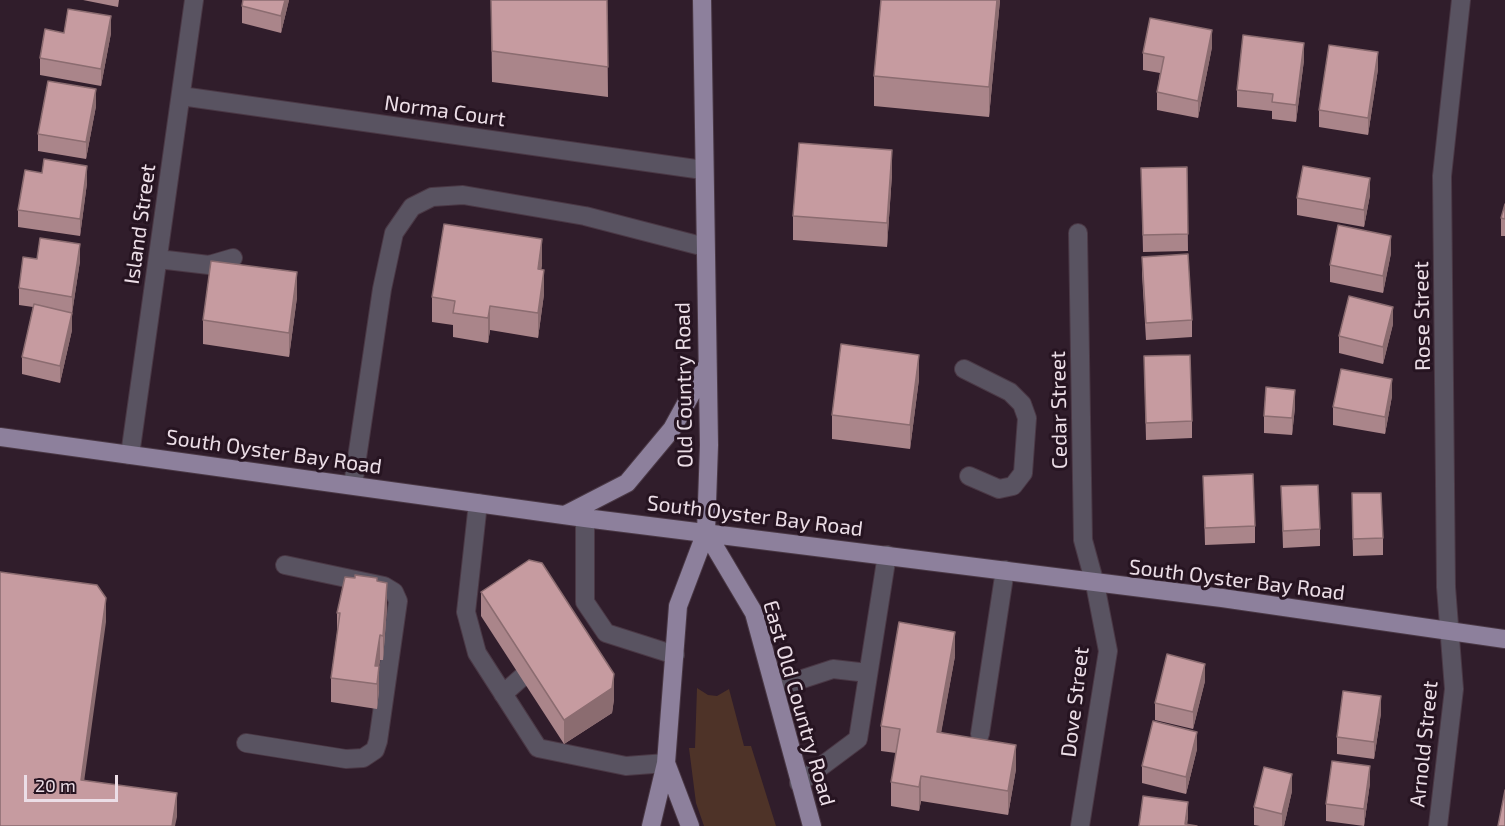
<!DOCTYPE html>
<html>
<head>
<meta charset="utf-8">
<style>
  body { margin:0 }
  #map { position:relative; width:1505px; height:826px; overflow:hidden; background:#301d2b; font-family:"Exo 2",sans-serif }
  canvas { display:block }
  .scale { position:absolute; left:24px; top:775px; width:94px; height:27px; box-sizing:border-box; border:3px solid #ecdee7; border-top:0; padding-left:8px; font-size:18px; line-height:21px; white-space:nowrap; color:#ecdee7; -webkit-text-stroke:4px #261421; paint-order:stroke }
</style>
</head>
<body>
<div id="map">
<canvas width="1505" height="826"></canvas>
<div class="scale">20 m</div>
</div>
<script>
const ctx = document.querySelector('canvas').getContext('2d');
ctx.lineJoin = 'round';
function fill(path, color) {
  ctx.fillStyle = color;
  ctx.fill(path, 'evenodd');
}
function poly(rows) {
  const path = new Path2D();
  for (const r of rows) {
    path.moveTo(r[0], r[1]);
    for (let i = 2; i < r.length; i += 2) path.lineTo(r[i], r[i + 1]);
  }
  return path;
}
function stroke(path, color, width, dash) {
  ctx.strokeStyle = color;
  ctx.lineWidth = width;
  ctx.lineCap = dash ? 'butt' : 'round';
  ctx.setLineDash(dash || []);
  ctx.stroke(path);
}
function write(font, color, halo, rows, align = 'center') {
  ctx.font = font + ' "Exo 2",sans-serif';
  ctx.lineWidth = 6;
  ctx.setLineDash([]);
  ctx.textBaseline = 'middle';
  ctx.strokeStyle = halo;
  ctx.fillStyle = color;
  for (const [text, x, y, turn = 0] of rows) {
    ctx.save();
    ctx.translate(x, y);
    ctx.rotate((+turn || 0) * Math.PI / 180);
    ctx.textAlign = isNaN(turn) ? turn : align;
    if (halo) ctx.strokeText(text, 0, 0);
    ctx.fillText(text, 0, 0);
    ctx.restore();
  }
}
fill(poly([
  [697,688,708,695,717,696,729,689,744,746,751,746,776,826,704,826,696,803,689,748,695,748]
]), '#4e3328');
const minor = poly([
  [181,96,703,170],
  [1078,233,1083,540,1095,584,1108,651,1080,826],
  [158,259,209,265,233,258],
  [964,369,1010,392,1022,404,1027,418,1023,473,1013,486,999,489,969,476],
  [130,455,194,0],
  [353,485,382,289,394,233,412,207,432,197,463,195,585,216,705,247],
  [478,503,466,612,477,653,538,748,626,766,666,763],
  [585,518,585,602,606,633,675,655],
  [775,688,833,669,868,673],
  [503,694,521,678],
  [980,734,1005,570],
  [246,743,346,759,363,758,375,750,378,741,398,601,394,592,384,586,285,565],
  [799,783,858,739,887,555],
  [1438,826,1454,689,1446,587,1442,176,1461,0]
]);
const major = poly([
  [0,437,585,518,1222,598,1505,639],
  [565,515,627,483,672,429,706,367],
  [706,532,754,613,812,826],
  [666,763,690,826],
  [651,826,666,763,678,606,706,532,709,445,702,0]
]);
stroke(minor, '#4a3845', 20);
stroke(major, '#4a3845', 20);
stroke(minor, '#595361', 18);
stroke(major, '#8d809c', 18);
fill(poly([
  [83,0,119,0,118,7],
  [243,0,289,0,281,33,242,23,242,6],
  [491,0,607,0,608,97,492,82],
  [1000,0,989,117,874,106,874,76],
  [64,33,111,33,101,86,40,75,40,58],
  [1212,47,1198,118,1157,110,1157,92,1160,73,1143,70,1143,53],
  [1304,60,1296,122,1272,119,1272,111,1237,107,1237,90],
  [1378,69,1368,135,1319,127,1319,110],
  [96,106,86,159,38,151,38,134],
  [1187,167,1188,251,1143,252,1141,168],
  [42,173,87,183,80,236,18,227,18,210],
  [892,174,887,247,793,240,793,216],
  [1370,195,1364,227,1297,215,1297,198],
  [1505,204,1505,236,1501,236,1501,218],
  [1391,253,1383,293,1330,282,1330,265],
  [1142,257,1192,320,1192,337,1146,340,1142,274],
  [37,259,80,261,72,313,72,330,60,383,22,374,22,357,33,307,19,305,19,288],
  [542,264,541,270,544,294,538,338,490,330,488,343,453,337,453,325,432,322,432,297],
  [297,297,289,357,203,344,203,320],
  [1393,324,1383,364,1339,353,1339,336],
  [1144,356,1192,421,1192,438,1146,440],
  [919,379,910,449,832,439,832,415],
  [1392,396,1385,434,1333,425,1333,407],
  [1295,407,1292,435,1264,433,1264,416],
  [1203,476,1255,526,1255,543,1205,545],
  [1281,486,1320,529,1320,546,1283,548],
  [1352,510,1383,538,1383,555,1353,556],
  [377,581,387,607,383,660,380,660,379,666,379,690,377,709,331,702,331,678,337,633,337,613],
  [481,592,614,699,612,713,564,744,481,616],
  [955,656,941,732,1016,769,1008,815,921,801,919,811,891,806,891,782,896,753,881,751,881,726],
  [1205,681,1193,729,1155,720,1155,703],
  [1381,713,1374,759,1337,754,1337,737],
  [1197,749,1186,794,1142,783,1142,766],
  [1370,783,1364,826,1326,821,1326,804],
  [1292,791,1284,826,1260,826,1254,825,1254,807]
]), '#aa858a');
fill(poly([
  [285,0,289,0,281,33,281,16],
  [997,0,1000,0,989,117,989,87],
  [111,16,111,33,101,86,101,69],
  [1212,30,1212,47,1198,118,1198,101],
  [1304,43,1304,60,1296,122,1296,105],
  [1378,52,1378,69,1368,135,1368,118],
  [96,89,96,106,86,159,86,142],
  [892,150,892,174,887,247,887,223],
  [87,166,87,183,80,236,80,219],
  [1370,178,1370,195,1364,227,1364,210],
  [1391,236,1391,253,1383,293,1383,276],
  [542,239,542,264,538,294,538,269],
  [80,244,80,261,72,314,72,297],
  [544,270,544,294,538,338,538,313],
  [297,272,297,297,289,357,289,333],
  [490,306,490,330,488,343,488,318],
  [1393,307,1393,324,1383,364,1383,347],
  [72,313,72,330,60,383,60,366],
  [919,355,919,379,910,449,910,425],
  [1392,379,1392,396,1385,434,1385,417],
  [1295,390,1295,407,1292,435,1292,418],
  [387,583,387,607,383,660,383,636],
  [106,598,106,622,81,804,81,780],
  [955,632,955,656,937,756,937,732],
  [380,635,380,660,376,684,375,666],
  [1205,664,1205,681,1193,729,1193,712],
  [379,666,379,690,377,709,377,684],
  [614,674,614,699,612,713,564,744,564,720],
  [1381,696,1381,713,1374,759,1374,742],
  [1197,732,1197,749,1186,794,1186,777],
  [1016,745,1016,769,1008,815,1008,791],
  [1370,766,1370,783,1364,826,1364,809],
  [1292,774,1292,791,1284,826,1282,826,1282,814],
  [921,776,921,801,919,811,919,787],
  [177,793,177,817,175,826,172,826],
  [1188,802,1188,819,1187,826,1185,826]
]), '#8b6c70');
const building = poly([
  [243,0,285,0,281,16,242,6,243,0],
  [491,0,607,0,608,67,492,51,491,0],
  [881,0,997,0,989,87,874,76,881,0],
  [68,9,111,16,101,69,40,58,45,29,64,33,68,9],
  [1150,18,1212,30,1198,101,1157,92,1164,57,1143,53,1150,18],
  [1243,35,1304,43,1296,105,1272,102,1273,94,1237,90,1243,35],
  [1329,45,1378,52,1368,118,1319,110,1329,45],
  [48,81,96,89,86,142,38,134,48,81],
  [799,143,892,150,887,223,793,216,799,143],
  [44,159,87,166,80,219,18,210,25,170,42,173,44,159],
  [1303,166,1370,178,1364,210,1297,198,1303,166],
  [1187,167,1188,234,1143,235,1141,168,1187,167],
  [1505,204,1505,219,1501,218,1505,204],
  [444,224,542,239,538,269,544,270,538,313,490,306,488,318,453,313,455,301,432,297,444,224],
  [1338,225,1391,236,1383,276,1330,265,1338,225],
  [40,238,80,244,72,297,19,288,23,257,37,259,40,238],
  [1188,254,1192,320,1146,323,1142,257,1188,254],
  [211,261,297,272,289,333,203,320,211,261],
  [1349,296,1393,307,1383,347,1339,336,1349,296],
  [34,304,72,313,60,366,22,357,34,304],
  [841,344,919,355,910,425,832,415,841,344],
  [1190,355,1192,421,1146,423,1144,356,1190,355],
  [1341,369,1392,379,1385,417,1333,407,1341,369],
  [1266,387,1295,390,1292,418,1264,416,1266,387],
  [1253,474,1255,526,1205,528,1203,476,1253,474],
  [1318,485,1320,529,1283,531,1281,486,1318,485],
  [1352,493,1381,493,1383,538,1353,539,1352,493],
  [529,560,542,563,614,674,612,688,564,720,481,592,529,560],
  [0,572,97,585,106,598,81,780,177,793,172,826,0,826,0,572],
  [355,575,377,578,377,581,387,583,383,636,380,635,375,666,379,666,377,684,331,678,340,613,337,613,345,577,355,578,355,575],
  [899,622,955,632,937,732,1016,745,1008,791,921,776,919,787,891,782,900,729,881,726,899,622],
  [1167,654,1205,664,1193,712,1155,703,1167,654],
  [1343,691,1381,696,1374,742,1337,737,1343,691],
  [1153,721,1197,732,1186,777,1142,766,1153,721],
  [1332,761,1370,766,1364,809,1326,804,1332,761],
  [1264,767,1292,774,1282,814,1254,807,1264,767],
  [1505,790,1505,826,1498,826,1505,790],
  [1143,796,1188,802,1185,824,1197,826,1139,826,1143,796]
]);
fill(building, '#c69ba0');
stroke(building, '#8b6c70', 1.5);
write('21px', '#ecdee7', '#261421', [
  ["Norma Court",445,111,8],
  ["Island Street",140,224,-82],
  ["Rose Street",1422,316,-91],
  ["Old Country Road",684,385,-91],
  ["Cedar Street",1059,410,-91],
  ["South Oyster Bay Road",274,452,8],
  ["South Oyster Bay Road",755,516,7],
  ["South Oyster Bay Road",1237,580,7],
  ["Dove Street",1075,702,-83],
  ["East Old Country Road",799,703,74],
  ["Arnold Street",1424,744,-84]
]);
</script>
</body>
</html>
